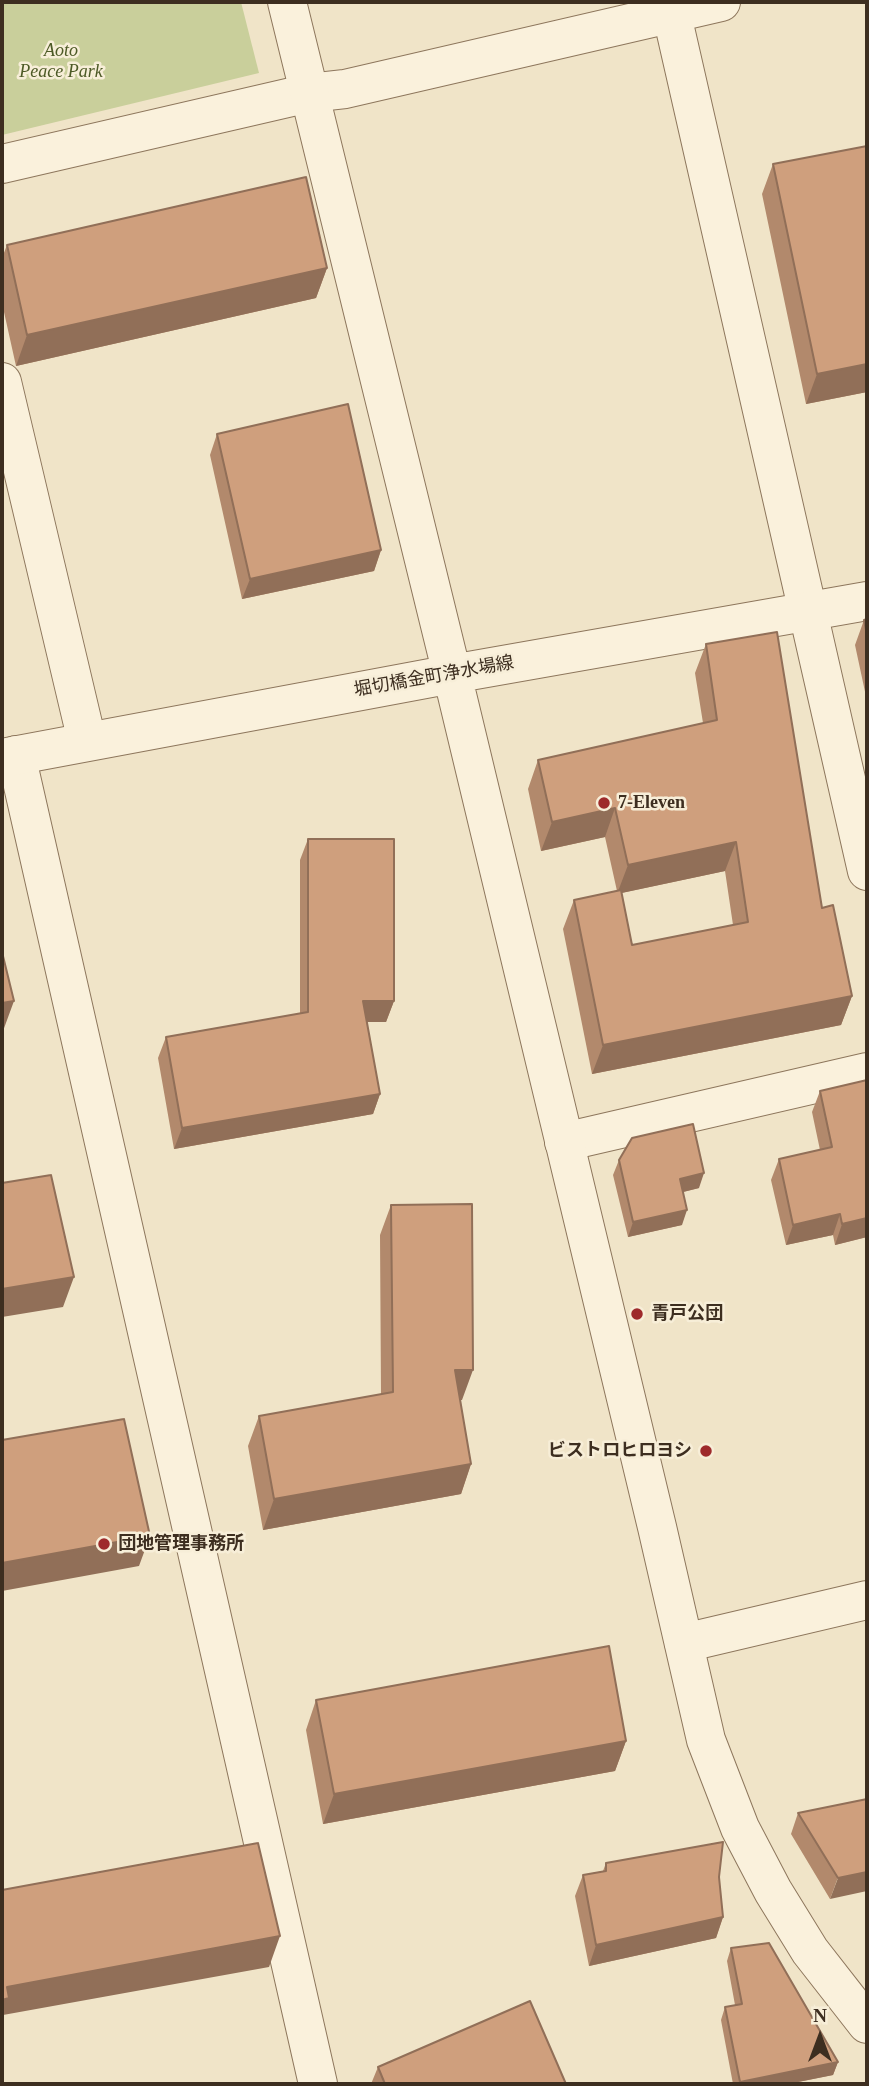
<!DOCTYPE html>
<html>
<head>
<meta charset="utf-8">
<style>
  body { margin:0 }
  #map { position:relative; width:869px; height:2086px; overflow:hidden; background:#f0e4c8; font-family:"Times New Roman",serif }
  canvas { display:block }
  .frame { position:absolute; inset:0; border:4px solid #3d2e20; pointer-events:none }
  .north { position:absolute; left:785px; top:2002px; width:70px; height:70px; -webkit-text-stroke:5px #f7eed8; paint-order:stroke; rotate:0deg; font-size:19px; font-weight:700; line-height:28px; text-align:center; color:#3d2e20 }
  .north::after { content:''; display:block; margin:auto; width:24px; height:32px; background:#3d2e20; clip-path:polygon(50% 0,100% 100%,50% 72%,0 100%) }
</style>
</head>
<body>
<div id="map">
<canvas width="869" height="2086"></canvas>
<div class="frame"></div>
<div class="north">N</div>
</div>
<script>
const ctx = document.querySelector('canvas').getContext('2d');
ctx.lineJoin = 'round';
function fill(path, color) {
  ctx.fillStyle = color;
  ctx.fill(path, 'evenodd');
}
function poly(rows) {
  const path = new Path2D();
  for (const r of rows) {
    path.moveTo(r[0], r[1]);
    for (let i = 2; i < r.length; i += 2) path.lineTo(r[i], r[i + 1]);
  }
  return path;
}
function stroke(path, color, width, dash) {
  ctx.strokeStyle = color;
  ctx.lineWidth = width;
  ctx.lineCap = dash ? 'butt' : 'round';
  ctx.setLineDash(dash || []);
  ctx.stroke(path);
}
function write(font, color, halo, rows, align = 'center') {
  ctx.font = font + ' "Times New Roman","Noto Sans JP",serif';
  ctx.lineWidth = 5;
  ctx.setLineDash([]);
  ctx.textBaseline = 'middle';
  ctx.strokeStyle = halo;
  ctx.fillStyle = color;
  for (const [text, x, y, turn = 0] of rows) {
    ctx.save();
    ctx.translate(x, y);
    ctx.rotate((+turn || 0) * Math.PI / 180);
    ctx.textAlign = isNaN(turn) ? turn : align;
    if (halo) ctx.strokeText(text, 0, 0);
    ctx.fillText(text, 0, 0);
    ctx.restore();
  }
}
fill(poly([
  [2,2,241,2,259,73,2,135]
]), '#c9cf9b');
const minor = poly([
  [669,2,867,871],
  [2,164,309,93,345,89,721,2],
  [2,382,87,741],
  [16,755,318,2084],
  [564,1142,867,1072],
  [684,1643,867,1600]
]);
const tertiary = poly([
  [287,2,452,674,657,1527,706,1740,740,1828,773,1891,810,1951,867,2024],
  [2,758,452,674,867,601]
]);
stroke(minor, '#8d765c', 40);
stroke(tertiary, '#8d765c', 40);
stroke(minor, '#faf1dc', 38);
stroke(tertiary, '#faf1dc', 38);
fill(poly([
  [867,146,867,392,806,404,762,194,773,164],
  [7,245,327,268,316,298,16,366,2,303,2,258],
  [217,434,381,550,374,571,242,599,210,455],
  [867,619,867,701,855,645,864,620],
  [706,644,822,908,852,996,841,1025,592,1074,563,929,574,900,617,891,605,837,541,851,528,789,538,760,703,723,695,673],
  [725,871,733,925,632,945,621,893],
  [308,839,394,1001,386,1022,367,1022,380,1094,373,1114,174,1149,158,1058,166,1037,300,1014,300,860],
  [867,1080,867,1237,835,1245,833,1235,786,1245,771,1180,779,1159,820,1150,812,1112,820,1091],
  [619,1160,699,1188,683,1192,682,1225,628,1237,613,1175],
  [391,1205,462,1400,460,1400,471,1464,461,1494,263,1530,248,1446,259,1416,381,1394,380,1235],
  [316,1700,626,1741,615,1771,323,1824,306,1730],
  [867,1799,830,1899,791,1834,798,1813],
  [606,1863,719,1877,723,1917,716,1938,589,1966,575,1896,583,1875,603,1871],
  [731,1948,838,2062,833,2075,788,2084,733,2084,721,2020,725,2007,735,2005,727,1961],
  [378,2067,566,2084,371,2084]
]), '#b2896c');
fill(poly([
  [327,268,316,298,16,366,27,335],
  [867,364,867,392,806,404,817,374],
  [381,550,374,571,242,599,250,579],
  [615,808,605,837,541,851,552,822],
  [736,842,725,871,617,894,628,865],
  [852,996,841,1025,592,1074,603,1045],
  [14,1001,3,1031,2,1031,2,1003],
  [363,1001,394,1001,386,1022,356,1022],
  [380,1094,373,1114,174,1149,182,1128],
  [704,1173,699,1188,675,1194,680,1179],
  [687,1210,682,1225,628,1237,633,1222],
  [840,1214,833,1235,786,1245,793,1225],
  [867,1218,867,1237,835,1245,842,1224],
  [74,1277,63,1307,2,1317,2,1289],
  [455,1370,473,1370,462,1400,444,1400],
  [471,1464,461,1494,263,1530,274,1499],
  [150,1536,139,1566,2,1591,2,1563],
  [626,1741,615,1771,323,1824,334,1794],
  [867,1872,867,1891,830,1899,838,1878],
  [723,1917,716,1938,589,1966,596,1945],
  [280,1936,269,1967,3,2015,2,2020,2,2000,7,1987],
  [838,2062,833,2075,788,2084,739,2084,740,2082]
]), '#916f58');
const building = poly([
  [867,146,867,364,817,374,773,164,867,146],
  [306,177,327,268,27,335,7,245,306,177],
  [348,404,381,550,250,579,217,434,348,404],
  [867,619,867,635,864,620,867,619],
  [777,632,822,908,833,905,852,996,603,1045,574,900,621,890,632,945,748,922,736,842,628,865,615,808,552,822,538,760,717,720,706,644,777,632],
  [308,839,394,839,394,1001,363,1001,380,1094,182,1128,166,1037,308,1012,308,839],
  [2,952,14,1001,2,1003,2,952],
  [867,1080,867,1218,842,1224,840,1214,793,1225,779,1159,832,1147,820,1091,867,1080],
  [693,1124,704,1173,680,1179,687,1210,633,1222,619,1160,632,1138,693,1124],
  [51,1175,74,1277,2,1289,2,1183,51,1175],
  [472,1204,473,1370,455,1370,471,1464,274,1499,259,1416,393,1392,391,1205,472,1204],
  [124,1419,150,1536,2,1563,2,1440,124,1419],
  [609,1646,626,1741,334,1794,316,1700,609,1646],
  [867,1799,867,1872,838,1878,798,1813,867,1799],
  [723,1842,719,1877,723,1917,596,1945,583,1875,606,1871,606,1863,723,1842],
  [258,1843,280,1936,7,1987,9,1998,2,2000,2,1890,258,1843],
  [769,1943,838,2062,740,2082,725,2007,742,2004,731,1948,769,1943],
  [530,2001,566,2084,385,2084,378,2067,530,2001]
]);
fill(building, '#cf9f7d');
stroke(building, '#916f58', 2);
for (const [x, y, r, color] of [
  [604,803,7,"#9e2a2b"],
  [637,1314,7,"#9e2a2b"],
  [706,1451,7,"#9e2a2b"],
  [104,1544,7,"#9e2a2b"]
]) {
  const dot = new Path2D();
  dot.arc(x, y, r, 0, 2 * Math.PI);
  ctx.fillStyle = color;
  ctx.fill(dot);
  stroke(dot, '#f7eed8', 2.5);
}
write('italic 18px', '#4d5a26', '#f7eed8', [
  ["Aoto",61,51],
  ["Peace Park",61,72]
]);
write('18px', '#3d2e20', '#f7eed8', [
  ["堀切橋金町浄水場線",434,677,-10]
]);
write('bold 18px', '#3d2e20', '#f7eed8', [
  ["7-Eleven",618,803],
  ["青戸公団",651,1314],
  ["ビストロヒロヨシ",692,1451,"right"],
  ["団地管理事務所",118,1544]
], 'left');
</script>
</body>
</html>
